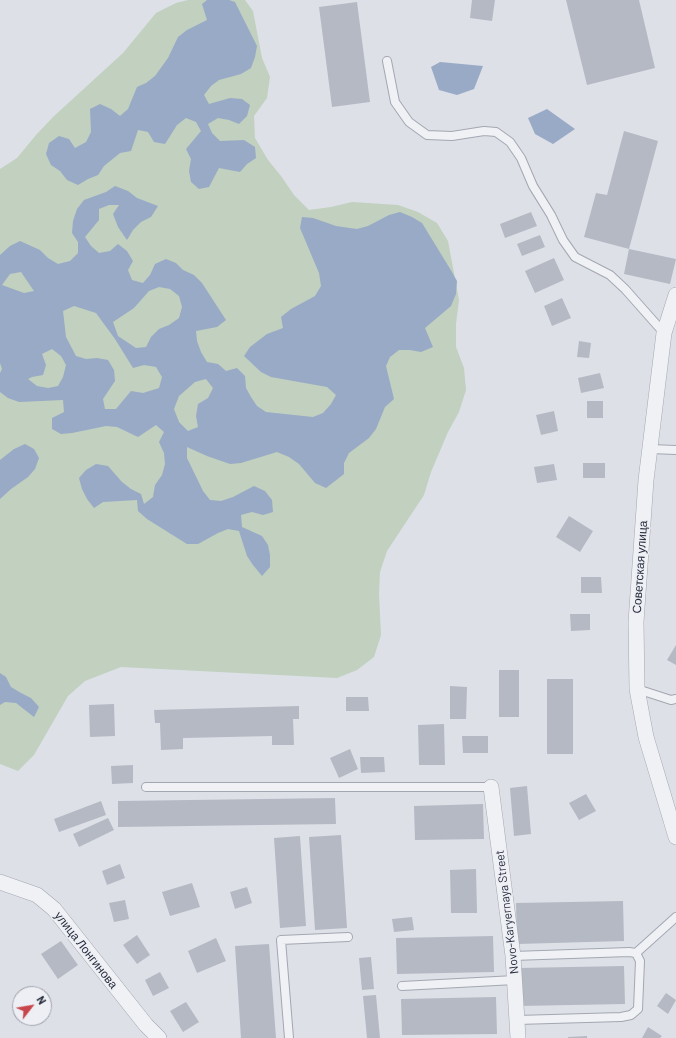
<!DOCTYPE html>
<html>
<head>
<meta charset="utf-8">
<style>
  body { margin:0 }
  #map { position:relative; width:676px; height:1038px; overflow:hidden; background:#dde0e7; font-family:Barlow,sans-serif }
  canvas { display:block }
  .north { position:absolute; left:12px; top:986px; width:40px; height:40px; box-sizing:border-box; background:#edeff4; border:1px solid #9ea1ab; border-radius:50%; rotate:59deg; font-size:11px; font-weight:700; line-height:16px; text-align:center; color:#272d3d }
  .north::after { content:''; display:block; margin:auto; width:14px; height:18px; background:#c8464b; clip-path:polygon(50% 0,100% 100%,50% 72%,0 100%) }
</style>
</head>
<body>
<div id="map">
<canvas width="676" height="1038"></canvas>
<div class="north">N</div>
</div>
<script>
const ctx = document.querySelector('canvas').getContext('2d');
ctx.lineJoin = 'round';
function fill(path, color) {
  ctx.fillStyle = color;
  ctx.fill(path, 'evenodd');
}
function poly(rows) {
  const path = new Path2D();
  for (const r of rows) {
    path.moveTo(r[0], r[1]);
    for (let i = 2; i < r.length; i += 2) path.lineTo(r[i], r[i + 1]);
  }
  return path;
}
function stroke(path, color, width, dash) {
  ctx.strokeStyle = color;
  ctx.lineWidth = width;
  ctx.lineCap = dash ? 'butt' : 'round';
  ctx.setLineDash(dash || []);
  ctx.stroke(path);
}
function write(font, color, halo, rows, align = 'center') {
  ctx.font = font + ' Barlow,sans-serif';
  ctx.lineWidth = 3;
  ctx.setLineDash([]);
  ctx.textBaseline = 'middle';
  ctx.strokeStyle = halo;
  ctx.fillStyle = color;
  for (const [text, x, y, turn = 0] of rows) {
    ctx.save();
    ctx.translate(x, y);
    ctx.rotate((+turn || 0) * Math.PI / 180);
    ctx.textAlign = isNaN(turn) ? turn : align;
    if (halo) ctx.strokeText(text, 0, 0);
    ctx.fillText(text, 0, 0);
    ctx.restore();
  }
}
fill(poly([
  [188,0,245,0,253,11,262,58,270,77,267,98,254,116,255,138,268,160,281,176,294,195,309,210,331,207,352,202,398,205,418,212,437,223,448,241,459,300,456,324,456,347,464,368,466,390,459,412,448,432,431,472,424,495,387,551,380,572,379,594,381,635,374,657,357,670,337,678,121,667,85,681,68,696,34,755,18,771,0,764,0,169,17,158,36,135,53,117,123,53,156,13,176,3]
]), '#c1d0bf');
fill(poly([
  [207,0,229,0,235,2,257,46,255,57,251,68,241,74,219,80,211,86,204,95,209,104,230,98,242,99,250,105,247,116,239,124,229,120,218,118,208,124,212,133,220,141,244,140,255,147,256,158,247,164,240,172,219,168,209,187,199,189,191,182,189,171,191,159,186,149,201,131,196,122,186,118,177,125,165,144,154,142,148,132,138,130,131,151,120,153,104,166,98,175,88,179,78,185,67,180,60,171,51,165,46,154,49,143,59,136,69,139,75,148,86,142,91,132,90,109,100,104,111,109,120,116,128,109,137,87,146,83,155,76,168,58,178,37,187,30,207,20,202,4],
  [440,62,483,66,474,89,457,95,439,90,431,67],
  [547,109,575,129,553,144,535,134,528,118],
  [115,186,128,191,137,198,158,206,151,217,141,222,133,230,127,240,118,227,113,214,119,205,109,205,99,209,99,220,85,237,91,246,99,253,110,251,118,244,127,251,133,261,128,270,132,280,143,283,150,275,155,264,166,259,176,263,183,270,194,275,202,283,226,320,217,327,196,331,197,341,201,352,207,362,218,364,226,371,237,368,245,376,246,388,251,397,257,406,266,412,313,417,323,413,331,404,336,395,327,387,271,377,261,372,244,356,250,347,267,334,283,328,281,317,291,309,315,296,321,286,319,273,300,228,302,217,313,218,336,226,357,229,368,226,389,215,400,212,412,217,422,223,452,272,457,281,456,294,451,306,425,328,433,347,421,352,410,350,399,350,390,357,386,366,394,399,385,407,376,429,369,438,349,453,344,463,344,474,326,488,315,483,299,464,289,457,277,452,241,463,230,464,207,456,187,447,187,458,203,491,210,500,221,501,233,497,254,486,265,491,272,500,273,512,263,515,252,512,241,515,242,527,262,536,268,545,270,555,270,567,262,576,253,565,247,556,239,531,228,529,218,533,198,544,187,544,147,519,138,511,137,500,103,502,94,508,87,499,82,489,79,478,86,470,96,464,108,466,122,482,131,489,141,494,144,504,153,497,155,485,162,475,165,464,164,453,159,442,164,432,156,425,138,437,117,427,106,426,72,433,61,434,52,429,52,418,64,412,63,400,19,402,8,398,0,392,0,373,2,369,0,363,0,255,10,246,20,241,40,250,48,258,58,264,70,261,78,253,78,242,72,233,73,221,77,209,84,200,106,192],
  [21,272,34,291,24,293,2,285,10,274],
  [159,287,170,289,179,296,182,307,179,318,169,325,159,329,151,337,146,347,136,348,118,336,113,322,134,308,149,291],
  [74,306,96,313,115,339,133,368,144,365,156,367,162,377,159,388,143,393,131,391,116,409,105,409,103,399,115,381,114,370,108,360,97,358,86,359,76,356,66,337,63,311],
  [52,349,61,356,66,365,63,377,58,386,48,388,37,386,28,379,32,377,43,375,46,365,42,354],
  [206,379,213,388,208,398,198,404,196,416,198,427,188,431,179,422,174,409,179,396,195,382],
  [25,444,34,449,39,458,35,469,28,477,11,489,0,499,0,460,14,449],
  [0,673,6,677,11,687,21,693,31,698,39,707,34,717,16,703,5,702,0,705]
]), '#99aac6');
fill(poly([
  [472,0,495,0,492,21,470,18],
  [566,0,639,0,655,68,587,85],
  [357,2,370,102,332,107,319,7],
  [624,131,658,141,629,249,676,259,670,284,624,274,629,249,584,237,596,193,607,195],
  [531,212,537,226,505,238,500,224],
  [540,235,545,247,522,256,517,244],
  [554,258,564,280,535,293,525,271],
  [562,298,571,318,552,326,544,306],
  [579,341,591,343,589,358,577,357],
  [600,373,604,388,581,393,578,378],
  [587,401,603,401,603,418,587,418],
  [554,411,558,431,541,435,536,415],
  [583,463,605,463,605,478,583,478],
  [554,464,557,480,537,483,534,467],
  [569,516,593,531,580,552,556,537],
  [581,577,601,577,602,593,581,593],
  [570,614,590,614,590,630,571,631],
  [676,645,676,665,667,660],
  [499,670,519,670,519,717,499,717],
  [547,679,573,679,573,754,547,754],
  [450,686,467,687,466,719,450,719],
  [346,697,368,697,369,711,346,711],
  [114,704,115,736,90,737,89,705],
  [299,706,299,719,293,719,294,745,272,745,272,736,183,738,183,749,161,750,160,723,155,723,154,710],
  [444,724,445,765,419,765,418,725],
  [462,736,488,736,488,753,463,753],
  [350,749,358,769,339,778,330,758],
  [360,757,384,757,385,772,361,773],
  [133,765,133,783,112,784,111,766],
  [527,786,531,834,514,836,510,788],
  [586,794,596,811,579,820,569,803],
  [335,798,336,824,118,827,118,801],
  [101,801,106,815,59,832,54,819],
  [483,804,484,839,415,840,414,806],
  [108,818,114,830,79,847,73,834],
  [341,835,347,928,315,930,309,837],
  [300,836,306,926,280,928,274,838],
  [120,864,125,878,107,885,102,871],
  [476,869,477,913,451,913,450,870],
  [192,883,200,907,170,916,162,892],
  [247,887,252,903,235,909,230,892],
  [125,900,129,919,114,922,109,903],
  [623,901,624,941,517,944,516,903],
  [412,917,414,930,394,932,392,919],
  [137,935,150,955,137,964,123,945],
  [493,936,494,972,397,974,396,938],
  [216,938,226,961,197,973,188,951],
  [61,941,78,965,58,979,41,954],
  [269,944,276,1038,241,1038,235,946],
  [371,957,374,989,362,990,359,958],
  [624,966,625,1004,519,1006,518,968],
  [160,972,169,988,153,996,145,980],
  [666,993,676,1000,668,1014,657,1006],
  [376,995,380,1038,367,1038,363,996],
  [496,997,497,1034,402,1035,401,999],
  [186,1002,199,1022,183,1032,170,1011],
  [648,1027,662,1036,660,1038,642,1038],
  [587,1036,587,1038,568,1038,568,1037]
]), '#b5b9c3');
const lane = poly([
  [387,61,395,102,409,122,427,135,452,136,484,131,496,132,510,142,521,158,533,186,551,215,563,240,575,257,610,275,625,289,664,333],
  [650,449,676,450],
  [637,689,671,700,676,699],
  [146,787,491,787],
  [636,953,676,917],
  [513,956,629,952,636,953,640,961,638,1009,631,1015,621,1017,517,1020],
  [402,986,515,980],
  [289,1038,281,940,348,937]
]);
const street = poly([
  [676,295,664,333,646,480,636,622,637,689,646,737,676,837],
  [491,787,513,956,518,1038],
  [0,882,37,895,54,909,146,1025,159,1038]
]);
stroke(lane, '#a3a7b1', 10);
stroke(street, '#a3a7b1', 16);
stroke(lane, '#f0f1f5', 8);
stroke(street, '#f0f1f5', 15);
write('12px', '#272d3d', '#edeff4', [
  ["Советская улица",640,567,-86],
  ["Novo-Karyernaya Street",507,912,-97],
  ["улица Лонгинова",86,950,52]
]);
</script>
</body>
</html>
